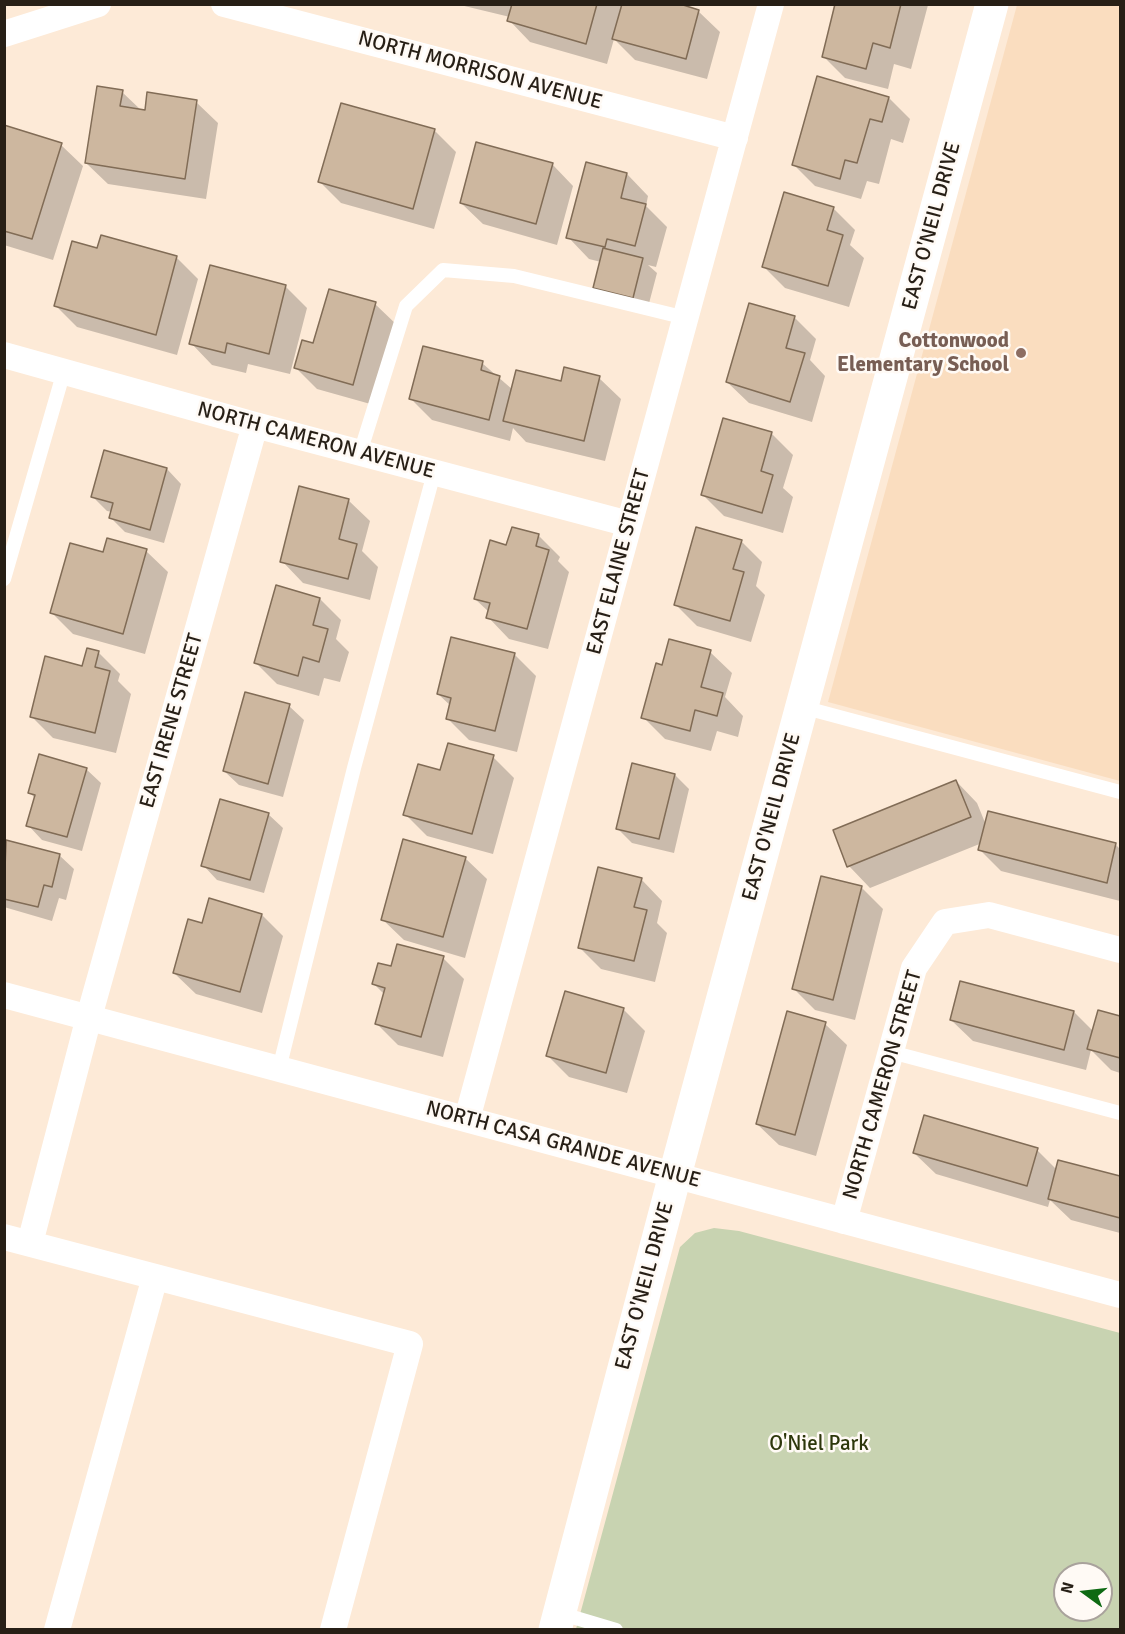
<!DOCTYPE html>
<html>
<head>
<meta charset="utf-8">
<style>
  body { margin:0 }
  #map { position:relative; width:1125px; height:1634px; overflow:hidden; background:#fdead7; font-family:Signika,sans-serif }
  canvas { display:block }
  .frame { position:absolute; inset:0; border:6px solid #271f16; pointer-events:none }
  .north { position:absolute; left:1053px; top:1562px; width:60px; height:60px; box-sizing:border-box; background:#fffaf5; border:2px solid #a9a29c; border-radius:50%; rotate:285deg; font-size:16px; font-weight:700; line-height:24px; text-align:center; color:#271f16 }
  .north::after { content:''; display:block; margin:auto; width:21px; height:27px; background:#0e6a13; clip-path:polygon(50% 0,100% 100%,50% 72%,0 100%) }
</style>
</head>
<body>
<div id="map">
<canvas width="1125" height="1634"></canvas>
<div class="frame"></div>
<div class="north">N</div>
</div>
<script>
const ctx = document.querySelector('canvas').getContext('2d');
ctx.lineJoin = 'round';
function fill(path, color) {
  ctx.fillStyle = color;
  ctx.fill(path, 'evenodd');
}
function poly(rows) {
  const path = new Path2D();
  for (const r of rows) {
    path.moveTo(r[0], r[1]);
    for (let i = 2; i < r.length; i += 2) path.lineTo(r[i], r[i + 1]);
  }
  return path;
}
function stroke(path, color, width, dash) {
  ctx.strokeStyle = color;
  ctx.lineWidth = width;
  ctx.lineCap = dash ? 'butt' : 'round';
  ctx.setLineDash(dash || []);
  ctx.stroke(path);
}
function write(font, color, halo, rows, align = 'center') {
  ctx.font = font + ' Signika,sans-serif';
  ctx.lineWidth = 5;
  ctx.setLineDash([]);
  ctx.textBaseline = 'middle';
  ctx.strokeStyle = halo;
  ctx.fillStyle = color;
  for (const [text, x, y, turn = 0] of rows) {
    ctx.save();
    ctx.translate(x, y);
    ctx.rotate((+turn || 0) * Math.PI / 180);
    ctx.textAlign = isNaN(turn) ? turn : align;
    if (halo) ctx.strokeText(text, 0, 0);
    ctx.fillText(text, 0, 0);
    ctx.restore();
  }
}
fill(poly([
  [1017,5,1120,5,1120,781,828,702]
]), '#faddbf');
fill(poly([
  [714,1228,739,1231,1120,1333,1120,1629,576,1629,680,1247,695,1233],
  [1065,1574,1101,1574,1101,1610,1065,1610]
]), '#c8d3b1');
fill(poly([
  [456,4,684,4,698,11,720,32,707,79,635,60,614,39,607,64,530,42,509,20,510,17],
  [837,4,928,5,911,69,894,64,888,89,845,78,823,56],
  [122,92,142,111,196,102,218,123,206,199,108,184,86,163],
  [889,98,910,119,903,143,891,139,879,184,867,181,861,199,815,186,793,164],
  [4,127,61,145,83,166,53,260,4,245],
  [434,130,456,152,434,229,341,203,320,182],
  [552,164,573,186,557,245,483,224,461,203],
  [587,164,627,174,648,196,646,206,667,227,656,267,648,265,657,273,647,311,609,302,595,287,601,262,589,259,568,237],
  [833,208,855,230,850,245,864,258,849,307,785,288,763,266],
  [98,250,176,257,198,279,177,355,77,327,56,306],
  [285,286,307,308,290,374,248,364,246,373,212,365,191,343],
  [375,304,397,325,374,405,317,389,296,368,314,344],
  [750,304,795,318,816,339,810,360,825,376,812,422,749,403,727,382],
  [482,363,513,390,599,378,621,399,605,461,526,442,513,428,510,441,432,420,411,399],
  [771,433,793,455,783,488,793,497,783,533,724,516,703,495],
  [167,469,181,484,164,543,125,532,111,518,112,512,107,511,93,497],
  [348,500,370,521,362,551,378,567,370,600,303,583,282,561],
  [538,535,560,557,558,561,569,572,548,649,509,639,488,617,489,612,475,599,507,547],
  [741,541,762,562,756,586,765,595,751,642,697,626,676,605],
  [146,551,168,572,145,654,73,634,52,613,104,554],
  [320,599,341,620,336,639,349,652,340,682,324,678,319,696,277,684,256,663],
  [98,652,120,674,118,681,131,694,116,753,53,738,31,716],
  [710,652,732,673,725,697,743,716,738,737,717,731,711,751,665,739,643,717,663,667],
  [514,654,536,676,517,752,469,740,448,719,451,706,438,694],
  [289,706,304,720,283,797,239,785,224,771],
  [493,757,514,778,493,854,427,836,405,814,441,772],
  [86,769,101,783,82,851,42,840,28,825,35,798,29,792],
  [675,775,689,789,674,853,632,843,617,828],
  [956,781,977,803,986,825,1115,844,1120,849,1120,901,1001,871,980,850,982,843,870,888,849,866],
  [268,814,283,828,264,893,217,880,203,865],
  [7,842,59,855,74,869,66,900,59,898,52,921,4,907],
  [465,858,487,879,465,958,404,940,382,919],
  [641,879,662,901,657,923,667,933,655,982,601,969,579,947],
  [862,888,883,909,855,1020,815,1010,794,989],
  [262,915,283,936,262,1013,196,994,174,973],
  [443,958,464,979,443,1057,398,1045,376,1023,385,995,374,984,392,968],
  [623,1009,645,1031,627,1093,569,1077,548,1056],
  [1074,1012,1094,1032,1099,1012,1120,1018,1120,1073,1111,1070,1091,1050,1086,1070,973,1041,951,1020],
  [825,1024,847,1045,816,1156,779,1145,757,1124],
  [1037,1150,1057,1170,1059,1162,1120,1178,1120,1233,1071,1220,1050,1200,1048,1207,936,1174,914,1153]
]), '#0003');
const building = poly([
  [512,4,597,4,586,44,507,21,512,4],
  [622,4,680,4,699,10,686,59,612,39,622,4],
  [835,4,901,4,890,48,873,43,866,69,822,57,835,4],
  [817,76,889,97,882,122,870,119,857,163,845,160,840,179,792,165,817,76],
  [97,86,123,90,120,106,145,110,147,92,197,100,185,179,85,163,97,86],
  [341,103,435,129,413,209,318,182,341,103],
  [4,125,62,143,32,239,4,231,4,125],
  [476,142,553,163,536,224,460,203,476,142],
  [586,162,627,173,621,198,646,204,635,246,607,239,605,247,566,238,586,162],
  [784,192,834,207,827,230,843,235,828,286,762,267,784,192],
  [101,235,177,256,156,335,54,306,72,241,97,248,101,235],
  [603,248,643,258,633,298,593,288,603,248],
  [210,265,286,285,269,354,227,343,225,353,189,344,210,265],
  [329,289,376,302,353,385,294,368,302,340,313,343,329,289],
  [749,303,795,316,786,348,805,353,790,402,726,382,749,303],
  [423,346,483,361,481,370,500,376,489,420,409,399,423,346],
  [564,367,600,376,584,441,503,421,516,370,561,381,564,367],
  [723,418,772,432,761,471,773,475,762,513,701,495,723,418],
  [104,450,167,468,150,530,109,518,113,503,91,497,104,450],
  [299,486,349,499,339,539,357,544,348,579,280,562,299,486],
  [512,527,539,534,536,546,549,550,527,629,486,618,490,603,474,599,490,540,506,545,512,527],
  [696,527,742,540,733,569,744,572,730,621,674,605,696,527],
  [107,538,147,549,123,634,50,613,70,543,103,552,107,538],
  [276,585,320,598,313,625,328,629,319,662,303,657,298,676,254,663,276,585],
  [451,637,515,653,495,731,446,719,451,698,437,694,451,637],
  [669,639,711,650,701,687,723,693,717,716,695,710,690,731,641,718,656,663,662,665,669,639],
  [87,648,99,651,95,667,110,671,95,733,30,717,45,656,82,666,87,648],
  [245,692,290,704,268,784,223,771,245,692],
  [448,743,494,755,472,834,403,815,418,764,440,770,448,743],
  [39,754,87,768,67,837,26,826,35,795,28,793,39,754],
  [632,763,675,774,659,839,616,829,632,763],
  [956,780,971,817,847,867,833,830,956,780],
  [220,799,269,813,250,880,201,866,220,799],
  [988,811,1116,843,1107,883,978,850,988,811],
  [403,839,466,857,443,937,381,920,403,839],
  [6,840,60,854,52,887,44,885,38,907,4,899,6,840],
  [598,867,642,878,634,907,647,910,634,961,578,948,598,867],
  [821,876,862,886,833,1000,792,989,821,876],
  [209,898,262,914,240,992,173,973,188,919,202,923,209,898],
  [397,944,444,956,421,1037,375,1024,385,988,372,984,378,963,391,966,397,944],
  [960,981,1074,1011,1064,1050,950,1020,960,981],
  [565,991,624,1008,606,1073,546,1056,565,991],
  [1098,1010,1120,1016,1120,1058,1087,1049,1098,1010],
  [787,1011,826,1022,795,1135,756,1124,787,1011],
  [924,1115,1038,1148,1027,1186,913,1153,924,1115],
  [1058,1160,1120,1176,1120,1218,1048,1199,1058,1160]
]);
fill(building, '#cdb79f');
stroke(building, '#816c56', 1.5);
stroke(poly([
  [360,453,406,306,443,270,514,276,686,318],
  [4,579,64,371],
  [802,707,1120,792],
  [891,1052,1120,1113],
  [279,1069,354,768,434,473],
  [559,1613,616,1630]
]), '#fff', 14);
stroke(poly([
  [224,4,735,138],
  [4,34,98,4],
  [4,355,255,425,629,524],
  [4,995,1120,1295],
  [467,1119,771,4],
  [844,1221,914,968,945,922,989,915,1120,950],
  [4,1237,410,1344,333,1630],
  [30,1243,89,1017,255,425],
  [57,1630,155,1277]
]), '#fff', 26);
stroke(poly([
  [555,1630,675,1175,992,4]
]), '#fff', 33);
for (const [x, y, r, color] of [
  [1021,353,6,"#8d6e63"]
]) {
  const dot = new Path2D();
  dot.arc(x, y, r, 0, 2 * Math.PI);
  ctx.fillStyle = color;
  ctx.fill(dot);
  stroke(dot, '#fffaf5', 2);
}
write('21px', '#271f16', '#fffaf5', [
  ["NORTH MORRISON AVENUE",480,71,15],
  ["EAST O'NEIL DRIVE",932,226,-75],
  ["NORTH CAMERON AVENUE",316,441,15],
  ["EAST ELAINE STREET",619,562,-75],
  ["EAST IRENE STREET",172,721,-74],
  ["EAST O'NEIL DRIVE",772,817,-75],
  ["NORTH CAMERON STREET",883,1085,-74],
  ["NORTH CASA GRANDE AVENUE",563,1145,15],
  ["EAST O'NEIL DRIVE",645,1286,-75]
]);
write('bold 21px', '#785e54', '#fffaf5', [
  ["Cottonwood",1009,341],
  ["Elementary School",1009,365]
], 'right');
write('21px', '#2d370b', '#fffaf5', [
  ["O'Niel Park",819,1444]
]);
</script>
</body>
</html>
